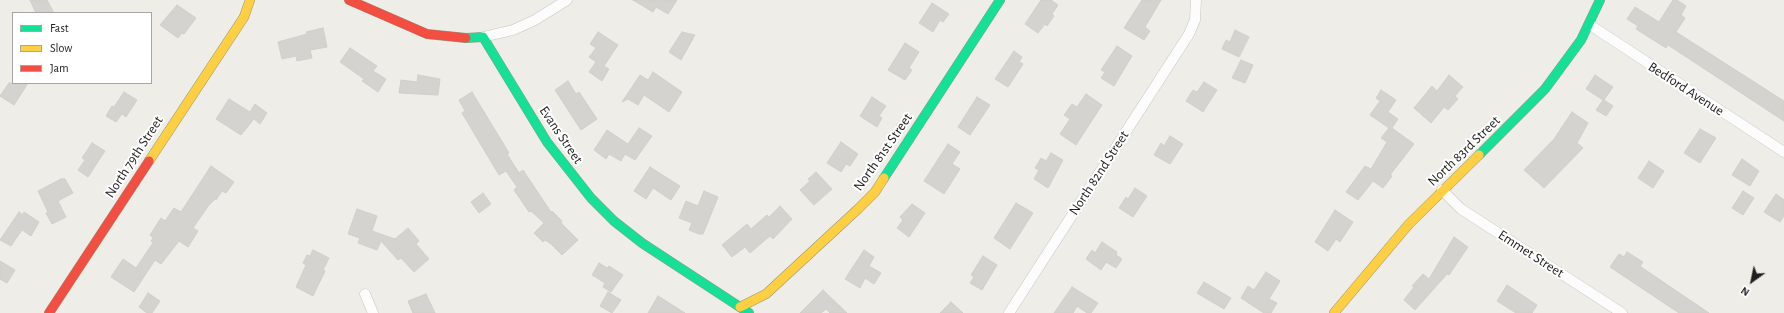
<!DOCTYPE html>
<html>
<head>
<meta charset="utf-8">
<style>
  body { margin:0 }
  #map { position:relative; width:1784px; height:313px; overflow:hidden; background:#eeede8; font-family:"Alegreya Sans",sans-serif }
  canvas { display:block }
  .legend { position:absolute; left:12px; top:12px; width:140px; height:72px; box-sizing:border-box; background:#fff; border:1px solid #a6a6a6; margin:0; padding:5px 7px; list-style:none; font-size:12px; color:#202020 }
  .legend li { display:flex; align-items:center; gap:8px; height:20px }
  .legend b { width:20px; border:1px solid #a6a6a6 }
  .north { position:absolute; left:1732px; top:261px; width:40px; height:40px; -webkit-text-stroke:3px #fff; paint-order:stroke; rotate:213deg; font-size:11px; font-weight:700; line-height:16px; text-align:center; color:#202020 }
  .north::after { content:''; display:block; margin:auto; width:14px; height:18px; background:#202020; clip-path:polygon(50% 0,100% 100%,50% 72%,0 100%) }
</style>
</head>
<body>
<div id="map">
<canvas width="1784" height="313"></canvas>
<ul class="legend">
<li><b style="height:5px;background:#16e098"></b>Fast</li>
<li><b style="height:5px;background:#ffcf43"></b>Slow</li>
<li><b style="height:5px;background:#f24e42"></b>Jam</li>
</ul>
<div class="north">N</div>
</div>
<script>
const ctx = document.querySelector('canvas').getContext('2d');
ctx.lineJoin = 'round';
function fill(path, color) {
  ctx.fillStyle = color;
  ctx.fill(path, 'evenodd');
}
function poly(rows) {
  const path = new Path2D();
  for (const r of rows) {
    path.moveTo(r[0], r[1]);
    for (let i = 2; i < r.length; i += 2) path.lineTo(r[i], r[i + 1]);
  }
  return path;
}
function stroke(path, color, width, dash) {
  ctx.strokeStyle = color;
  ctx.lineWidth = width;
  ctx.lineCap = dash ? 'butt' : 'round';
  ctx.setLineDash(dash || []);
  ctx.stroke(path);
}
function write(font, color, halo, rows, align = 'center') {
  ctx.font = font + ' "Alegreya Sans",sans-serif';
  ctx.lineWidth = 4;
  ctx.setLineDash([]);
  ctx.textBaseline = 'middle';
  ctx.strokeStyle = halo;
  ctx.fillStyle = color;
  for (const [text, x, y, turn = 0] of rows) {
    ctx.save();
    ctx.translate(x, y);
    ctx.rotate((+turn || 0) * Math.PI / 180);
    ctx.textAlign = isNaN(turn) ? turn : align;
    if (halo) ctx.strokeText(text, 0, 0);
    ctx.fillText(text, 0, 0);
    ctx.restore();
  }
}
const building = poly([
  [30,0,47,0,54,13,36,13,30,0],
  [633,0,677,0,668,14,656,7,653,12,633,0],
  [1041,0,1051,0,1058,5,1052,14,1054,16,1047,26,1045,24,1038,33,1025,24,1041,0],
  [1142,0,1161,0,1145,27,1150,31,1144,40,1124,28,1142,0],
  [1673,0,1677,0,1686,6,1681,15,1685,18,1676,32,1784,101,1784,121,1668,45,1666,48,1636,29,1638,26,1627,19,1635,7,1659,22,1673,0],
  [932,3,949,14,943,22,940,20,933,32,919,23,932,3],
  [177,5,196,18,184,34,182,33,178,38,160,25,177,5],
  [323,28,327,47,310,50,312,58,297,61,296,56,282,59,278,42,307,34,306,32,323,28],
  [1235,30,1249,37,1239,57,1222,49,1226,40,1230,42,1235,30],
  [598,32,618,45,604,66,609,69,602,81,589,72,596,62,589,57,596,48,590,44,598,32],
  [682,32,695,35,681,60,669,52,682,32],
  [905,43,919,52,909,68,912,70,905,80,888,70,905,43],
  [1117,46,1132,56,1114,86,1101,78,1105,72,1101,70,1117,46],
  [350,48,377,66,373,71,386,79,378,92,362,81,364,79,340,62,350,48],
  [1014,51,1022,57,1019,62,1023,64,1008,87,995,79,1014,51],
  [1241,60,1253,65,1245,83,1232,78,1241,60],
  [653,72,682,92,669,112,644,95,638,105,628,99,622,102,640,75,648,80,653,72],
  [418,75,440,79,438,95,399,93,401,80,417,82,418,75],
  [1449,75,1463,87,1455,96,1458,99,1448,110,1444,107,1431,123,1414,108,1432,86,1437,91,1449,75],
  [1595,75,1613,87,1604,100,1613,106,1606,116,1596,110,1603,100,1586,89,1595,75],
  [568,81,576,94,579,92,597,119,581,130,555,90,568,81],
  [1204,82,1217,90,1203,112,1186,101,1193,90,1197,92,1204,82],
  [9,83,28,83,14,105,0,96,9,83],
  [1381,90,1396,100,1388,112,1398,119,1392,128,1414,144,1390,175,1392,176,1383,188,1373,181,1358,200,1346,192,1365,166,1371,169,1387,142,1381,138,1389,128,1370,115,1380,101,1376,98,1381,90],
  [124,92,137,100,126,117,122,114,116,122,106,116,112,106,114,107,124,92],
  [472,92,509,153,507,154,519,173,523,170,551,212,552,211,562,221,561,223,578,240,562,255,551,244,545,240,543,242,534,233,544,223,531,211,529,212,514,190,517,187,506,171,499,175,462,113,465,111,459,100,472,92],
  [1086,94,1102,105,1076,145,1060,134,1070,119,1064,115,1072,104,1077,107,1086,94],
  [872,97,886,106,879,116,882,118,877,127,860,116,872,97],
  [977,97,990,105,970,135,958,127,977,97],
  [229,99,250,112,255,104,267,113,260,124,254,119,241,135,216,119,229,99],
  [1572,112,1588,123,1577,143,1583,148,1544,188,1524,170,1554,139,1572,112],
  [639,128,652,136,635,160,625,154,621,161,609,154,606,159,594,150,607,130,628,144,639,128],
  [1700,129,1716,138,1700,163,1684,153,1700,129],
  [1170,136,1183,144,1170,164,1154,155,1161,143,1164,146,1170,136],
  [841,142,858,154,850,166,846,164,841,172,827,163,841,142],
  [92,143,105,151,88,177,78,170,85,160,82,158,92,143],
  [948,144,960,152,952,164,960,169,944,194,924,181,948,144],
  [1051,153,1063,160,1048,188,1034,179,1039,170,1035,168,1041,158,1046,161,1051,153],
  [1742,159,1759,171,1750,186,1732,175,1742,159],
  [1649,161,1664,171,1653,188,1638,178,1649,161],
  [211,166,234,182,226,193,222,191,216,200,215,199,209,205,193,228,198,231,188,247,179,241,161,264,155,260,134,292,111,277,123,259,136,268,153,243,151,241,153,238,150,235,161,218,165,221,174,208,181,212,211,166],
  [650,167,680,186,671,200,653,188,646,199,634,191,650,167],
  [816,172,832,189,814,205,800,190,810,181,808,179,816,172],
  [61,179,65,179,73,193,58,201,66,217,52,224,46,213,48,212,38,191,61,179],
  [1135,188,1147,196,1133,217,1119,208,1126,197,1128,199,1135,188],
  [704,191,718,197,703,234,699,234,689,230,692,223,679,218,686,201,698,206,704,191],
  [1743,191,1754,198,1743,215,1732,208,1743,191],
  [483,193,491,204,479,213,471,202,483,193],
  [1776,194,1784,200,1784,216,1780,222,1764,212,1776,194],
  [1016,203,1033,213,1010,249,994,238,1016,203],
  [912,204,925,213,909,237,897,228,903,220,900,217,912,204],
  [780,206,792,219,773,239,770,236,750,253,745,247,732,257,722,245,747,224,751,229,767,215,769,217,780,206],
  [357,209,377,216,372,231,395,239,408,228,419,241,416,244,429,259,414,272,401,258,398,260,381,241,377,250,358,243,360,238,348,234,357,209],
  [1335,210,1353,222,1340,242,1336,239,1328,251,1315,242,1335,210],
  [19,212,23,215,24,212,39,222,31,236,22,230,11,246,0,240,19,212],
  [1454,237,1468,247,1449,275,1447,274,1415,310,1404,300,1414,287,1412,286,1423,274,1429,279,1454,237],
  [1102,242,1117,252,1116,255,1122,259,1116,268,1106,262,1101,270,1086,259,1092,250,1095,253,1102,242],
  [313,250,329,258,323,270,325,271,313,296,296,287,306,265,303,263,307,255,310,256,313,250],
  [864,250,874,257,869,266,881,273,874,284,865,278,860,288,845,279,864,250],
  [1627,252,1643,262,1640,266,1644,269,1709,313,1679,313,1610,267,1619,254,1624,257,1627,252],
  [983,256,997,265,982,290,970,283,974,277,971,275,983,256],
  [0,261,15,270,7,283,0,279,0,261],
  [599,263,607,268,609,266,623,275,611,292,603,287,605,283,592,275,599,263],
  [1266,272,1280,281,1269,299,1277,303,1271,313,1264,313,1241,298,1248,286,1254,290,1266,272],
  [1204,282,1231,298,1224,309,1197,293,1204,282],
  [1507,285,1537,305,1532,313,1516,313,1497,301,1507,285],
  [1072,287,1098,303,1091,313,1087,313,1077,306,1073,313,1054,313,1072,287],
  [823,290,847,313,830,313,826,309,821,313,800,313,823,290],
  [608,292,621,300,612,313,600,306,608,292],
  [148,293,160,301,152,313,147,313,139,307,148,293],
  [426,294,435,313,413,313,408,301,426,294],
  [658,296,685,313,648,313,658,296],
  [951,302,963,313,940,313,951,302]
]);
fill(building, '#d5d3cf');
stroke(building, '#d1cfc9', 1);
const street = poly([
  [1590,25,1784,152],
  [483,37,513,30,535,20,567,0],
  [1442,190,1461,209,1622,313],
  [365,294,373,313],
  [1009,313,1189,34,1195,20,1196,0]
]);
const fast = poly([
  [466,38,483,37,547,142,591,198,614,221,642,243,749,313],
  [1479,155,1545,89,1581,40,1600,0],
  [884,178,1000,0]
]);
const slow = poly([
  [149,161,244,17,250,0],
  [740,307,766,294,858,209,875,192,884,178],
  [1334,313,1409,224,1479,155]
]);
const jam = poly([
  [349,0,427,34,466,38],
  [49,313,149,161]
]);
stroke(street, '#c7c6c4', 11);
stroke(fast, '#93997f', 10);
stroke(slow, '#93997f', 10);
stroke(jam, '#93997f', 10);
stroke(street, '#fcfcfc', 10);
stroke(fast, '#16e098', 9);
stroke(slow, '#ffcf43', 9);
stroke(jam, '#f24e42', 9);
write('14px', '#202020', '#fff', [
  ["Bedford Avenue",1686,89,33],
  ["Evans Street",561,135,56],
  ["North 83rd Street",1464,151,-44],
  ["North 81st Street",883,152,-55],
  ["North 79th Street",134,157,-57],
  ["North 82nd Street",1099,173,-57],
  ["Emmet Street",1531,254,33]
]);
</script>
</body>
</html>
